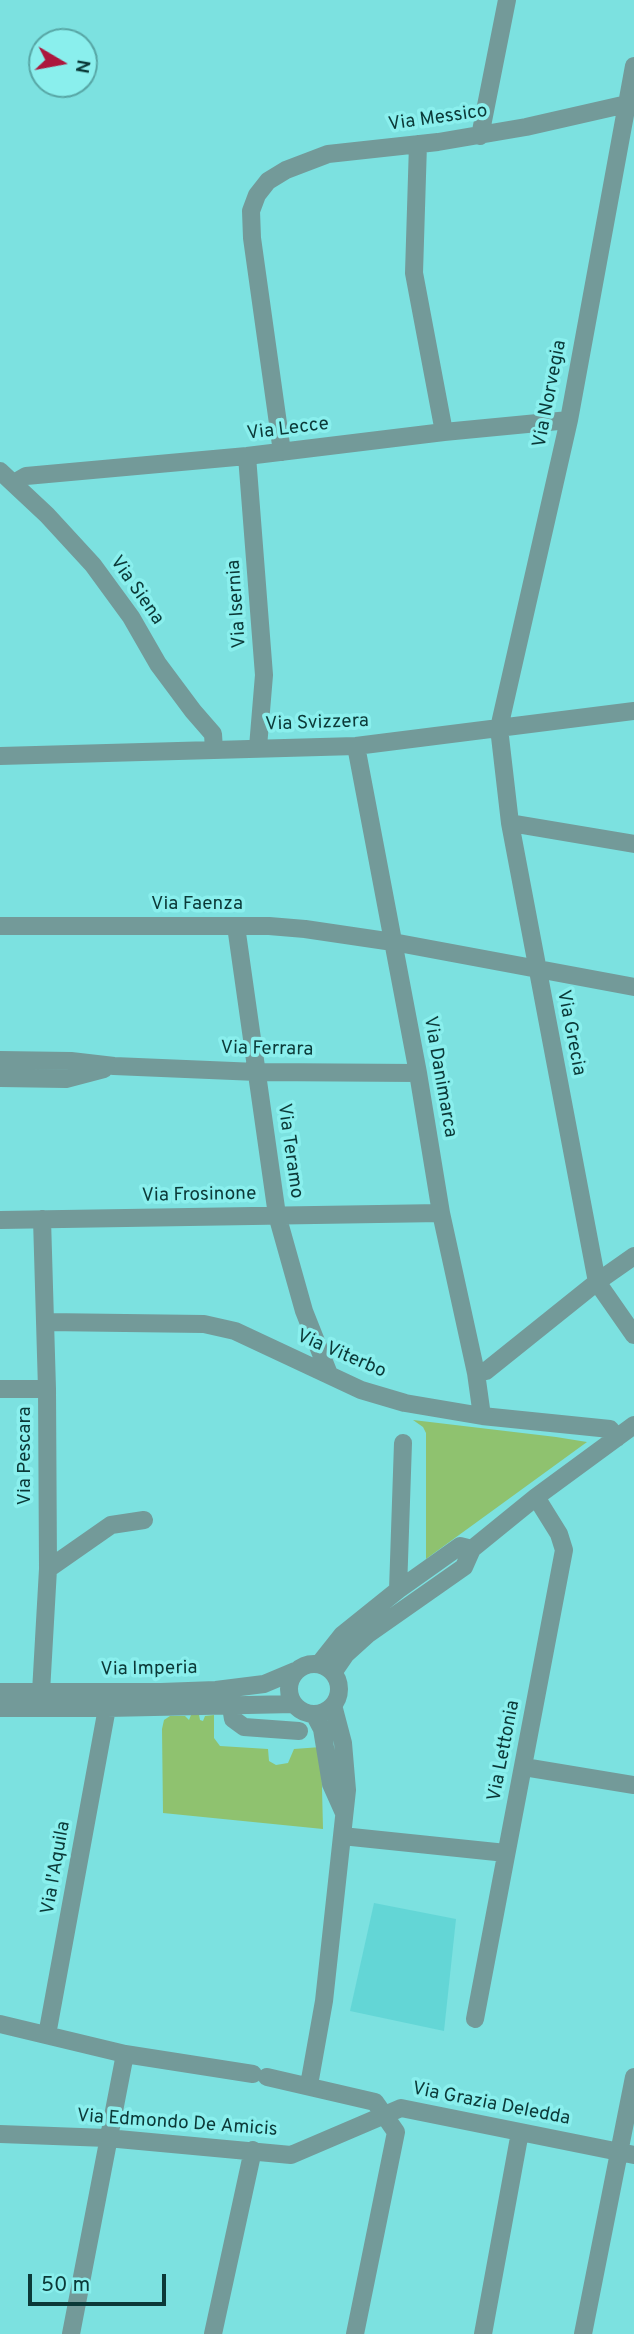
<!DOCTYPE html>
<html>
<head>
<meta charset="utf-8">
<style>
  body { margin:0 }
  #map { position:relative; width:634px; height:2334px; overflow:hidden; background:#7ce1e0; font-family:Overpass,sans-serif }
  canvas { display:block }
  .north { position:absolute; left:28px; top:28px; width:70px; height:70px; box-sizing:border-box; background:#8aefed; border:2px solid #57a6a5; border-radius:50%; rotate:100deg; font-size:19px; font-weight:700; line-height:28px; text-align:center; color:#0b3938 }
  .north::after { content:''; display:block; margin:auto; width:24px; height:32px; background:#ac173d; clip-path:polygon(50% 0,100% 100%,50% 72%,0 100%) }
  .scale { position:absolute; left:28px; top:2274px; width:138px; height:32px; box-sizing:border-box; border:4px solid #0b3938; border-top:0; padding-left:9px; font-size:21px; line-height:24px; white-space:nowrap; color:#0b3938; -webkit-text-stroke:5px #8aefed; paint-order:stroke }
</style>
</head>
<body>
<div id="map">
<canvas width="634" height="2334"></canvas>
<div class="north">N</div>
<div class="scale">50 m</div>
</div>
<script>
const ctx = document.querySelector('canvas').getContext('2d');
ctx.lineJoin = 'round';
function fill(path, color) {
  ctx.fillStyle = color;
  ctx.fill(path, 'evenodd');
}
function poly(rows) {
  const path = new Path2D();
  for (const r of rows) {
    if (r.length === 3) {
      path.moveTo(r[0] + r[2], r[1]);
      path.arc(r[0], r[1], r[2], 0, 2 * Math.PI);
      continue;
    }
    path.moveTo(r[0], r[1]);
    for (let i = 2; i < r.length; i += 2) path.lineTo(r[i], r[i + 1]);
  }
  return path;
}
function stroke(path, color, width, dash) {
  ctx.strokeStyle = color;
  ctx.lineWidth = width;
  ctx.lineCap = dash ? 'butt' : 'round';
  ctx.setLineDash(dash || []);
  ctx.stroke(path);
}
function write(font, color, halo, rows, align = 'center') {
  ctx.font = font + ' Overpass,sans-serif';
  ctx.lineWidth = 7;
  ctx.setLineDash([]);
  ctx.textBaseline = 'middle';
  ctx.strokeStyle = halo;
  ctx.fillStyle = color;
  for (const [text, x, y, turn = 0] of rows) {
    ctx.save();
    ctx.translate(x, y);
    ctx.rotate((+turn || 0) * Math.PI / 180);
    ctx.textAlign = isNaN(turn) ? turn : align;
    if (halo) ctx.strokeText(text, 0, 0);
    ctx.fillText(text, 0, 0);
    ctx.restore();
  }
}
fill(poly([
  [374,1903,456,1919,444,2031,350,2011]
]), '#63d6d6');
fill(poly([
  [413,1420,556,1437,587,1442,426,1559,426,1433,423,1427],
  [191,1715,199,1715,200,1720,203,1721,205,1716,214,1715,214,1738,220,1746,268,1749,269,1761,276,1765,288,1763,294,1749,321,1747,323,1829,163,1813,162,1729,164,1720,170,1716,185,1716,189,1720]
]), '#8fc26f');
stroke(poly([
  [634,66,569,420,499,728,510,823,597,1282,634,1335],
  [480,136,507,0],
  [418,144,414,273,444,432],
  [282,452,252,238,251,211,257,195,268,181,286,170,328,154,438,142,526,127,627,104,634,105],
  [247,456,264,675,258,747],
  [0,471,47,515,93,565,131,617,158,664,193,711,213,734,214,750],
  [14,483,26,476,247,456,444,432,569,420],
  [356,746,418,1073,441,1213,476,1373,482,1416],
  [0,756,356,746,634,711],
  [510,823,634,844],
  [0,926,269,926,305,929,393,942,634,987],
  [236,926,277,1215,304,1311,329,1374],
  [0,1060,71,1061,114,1066,257,1072,418,1073],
  [0,1078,66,1079,104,1069],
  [0,1220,441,1213],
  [46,1322,204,1324,235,1331,361,1390,405,1403,482,1416,610,1429,617,1438],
  [476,1373,486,1371,597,1282,634,1256],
  [0,1389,47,1389],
  [48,1569,111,1525,144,1520],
  [398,1590,403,1443],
  [314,1689,25],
  [319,1664,342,1635,398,1590,460,1546,472,1549],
  [333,1673,346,1654,367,1635,464,1567,472,1549,536,1497,634,1425],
  [0,1692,161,1692,216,1690,264,1684,295,1671],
  [41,1692,48,1569,47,1389,42,1219],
  [231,1707,233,1719,244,1727,299,1731],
  [0,1708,107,1708,294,1704],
  [314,1714,322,1729,331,1784,344,1813],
  [524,1767,634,1785],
  [342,1836,506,1853],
  [475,2019,564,1550,559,1534,536,1497],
  [0,2024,125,2054,253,2074],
  [47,2035,107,1708],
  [267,2077,375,2102,396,2132,355,2334],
  [309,2085,324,2001,347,1790,343,1743,333,1705],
  [0,2134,107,2138,291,2155,401,2108,634,2155],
  [71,2334,125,2054],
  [213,2334,253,2150],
  [483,2334,520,2132],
  [583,2334,634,2077]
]), '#739a99', 18);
write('19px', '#0b3938', '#8aefed', [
  ["Via Messico",438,119,-8],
  ["Via Norvegia",551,394,-79],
  ["Via Lecce",288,430,-7],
  ["Via Siena",136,591,55],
  ["Via Isernia",238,604,-94],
  ["Via Svizzera",317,724,-2],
  ["Via Faenza",197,905],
  ["Via Grecia",570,1033,79],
  ["Via Ferrara",267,1050,1],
  ["Via Danimarca",439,1077,80],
  ["Via Teramo",289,1151,82],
  ["Via Frosinone",199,1196,-1],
  ["Via Viterbo",341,1355,23],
  ["Via Pescara",26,1456,-90],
  ["Via Imperia",149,1670,-1],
  ["Via Lettonia",505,1751,-79],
  ["Via l'Aquila",57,1868,-80],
  ["Via Grazia Deledda",491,2105,11],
  ["Via Edmondo De Amicis",177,2124,4]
]);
</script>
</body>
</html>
